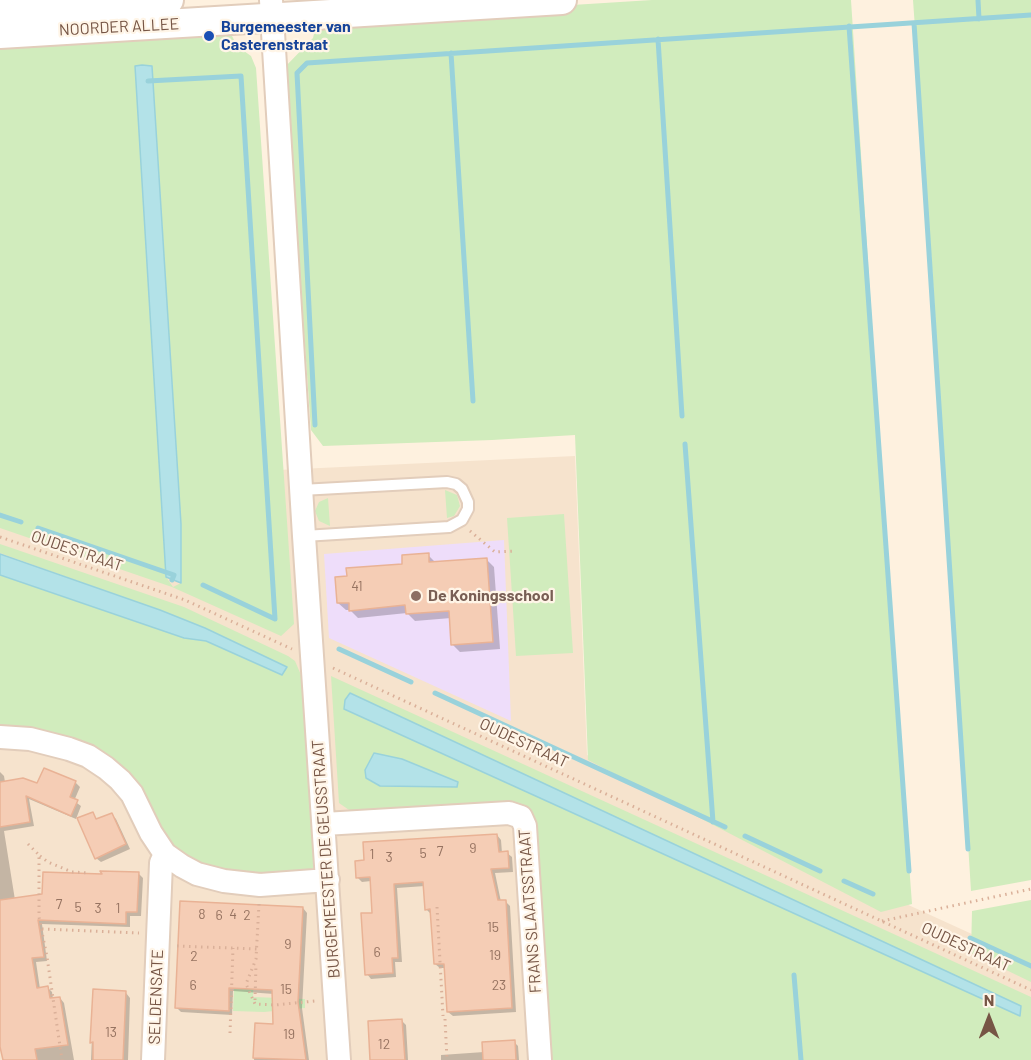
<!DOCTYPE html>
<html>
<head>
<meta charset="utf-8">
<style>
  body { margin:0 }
  #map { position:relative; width:1031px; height:1060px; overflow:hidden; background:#fef1df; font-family:Barlow,sans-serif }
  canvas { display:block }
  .north { position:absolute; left:959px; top:988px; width:60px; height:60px; -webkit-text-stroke:4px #fff5e7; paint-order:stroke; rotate:0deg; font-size:16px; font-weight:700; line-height:24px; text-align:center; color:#765545 }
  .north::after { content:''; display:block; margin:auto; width:21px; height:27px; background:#765545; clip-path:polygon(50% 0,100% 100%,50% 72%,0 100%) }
</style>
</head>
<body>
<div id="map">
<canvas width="1031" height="1060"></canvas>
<div class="north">N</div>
</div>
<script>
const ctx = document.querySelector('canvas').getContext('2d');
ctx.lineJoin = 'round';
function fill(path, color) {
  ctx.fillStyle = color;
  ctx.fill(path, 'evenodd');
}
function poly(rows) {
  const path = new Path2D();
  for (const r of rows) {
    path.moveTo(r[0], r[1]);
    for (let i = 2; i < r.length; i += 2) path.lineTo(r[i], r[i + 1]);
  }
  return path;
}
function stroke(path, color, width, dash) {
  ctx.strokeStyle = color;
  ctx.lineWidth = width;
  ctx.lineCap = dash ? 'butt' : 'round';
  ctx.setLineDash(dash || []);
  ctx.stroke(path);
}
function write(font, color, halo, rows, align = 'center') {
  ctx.font = font + ' Barlow,sans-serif';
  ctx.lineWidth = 4.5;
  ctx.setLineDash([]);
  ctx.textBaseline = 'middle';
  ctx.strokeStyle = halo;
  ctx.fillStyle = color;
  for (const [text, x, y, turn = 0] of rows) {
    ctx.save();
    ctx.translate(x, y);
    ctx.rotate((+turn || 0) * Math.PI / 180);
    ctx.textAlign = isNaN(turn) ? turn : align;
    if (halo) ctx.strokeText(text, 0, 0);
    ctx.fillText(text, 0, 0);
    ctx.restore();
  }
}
fill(poly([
  [575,456,587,755,718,818,1031,961,1031,1060,0,1060,0,516,286,618,278,470]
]), '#f6e3cd');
fill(poly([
  [504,540,511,721,329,638,324,554]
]), '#eeddfa');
fill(poly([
  [652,0,851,0,894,662,912,904,881,912,588,760,575,435,492,440,323,446,311,430,285,67,313,38,317,21],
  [913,0,1031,0,1031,880,971,891,932,268],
  [228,28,237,46,251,56,256,68,294,624,281,636,172,587,0,528,0,39],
  [142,65,152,66,181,524,181,583,173,587,166,577,135,66],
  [445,490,457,495,460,506,454,516,447,518],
  [328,498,330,526,319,521,315,511,319,502],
  [564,514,573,653,516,656,507,518],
  [0,544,184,607,288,656,295,661,301,675,316,865,310,871,256,878,191,863,168,846,132,779,0,731,0,575,184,638,206,641,282,675,287,667,205,628,162,611,0,553],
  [331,676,1031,997,1031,1060,549,1060,534,821,352,812,339,803],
  [1031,900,1031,982,971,953,972,911],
  [236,951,255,952,253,997,305,999,305,1008,264,1012,233,1011]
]), '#d1ecbd');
const water = poly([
  [142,65,152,66,181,524,181,583,166,577,135,66,142,65],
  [0,554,160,610,205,628,287,667,282,675,206,641,184,638,0,575,0,554],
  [350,693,1021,1006,1020,1016,344,709,345,700,350,693],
  [374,753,402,759,458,782,457,787,380,786,366,778,365,770,374,753]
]);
fill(water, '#b3e2e8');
stroke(water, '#99d2db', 1.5);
fill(poly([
  [428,555,436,563,487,560,494,567,500,649,460,652,453,645,451,618,415,621,407,613,358,618,350,610,346,610,338,603,404,565],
  [45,769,75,782,80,787,74,801,81,806,76,819,29,799,34,826,4,831,15,900,44,895,104,876,138,873,143,878,141,916,130,916,130,927,42,924,47,961,36,962,40,989,48,988,52,992,53,999,60,998,64,1003,74,1060,5,1060,0,1030,0,772,4,776,5,782,38,785],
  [92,813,98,820,111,814,116,819,130,849,101,862,96,858],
  [497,835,501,840,502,853,507,853,512,857,513,872,495,873,501,902,505,901,510,906,516,1012,453,1016,448,1012,445,968,440,968,435,964,431,914,426,909,425,886,397,888,402,962,395,962,396,977,371,979,367,974,374,914,371,881,362,882,357,877],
  [303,908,307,913,302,1008,309,1060,254,1060,257,1025,274,1025,274,994,233,991,232,1015,181,1012,177,1008],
  [94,991,126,993,130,998,128,1060,91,1060],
  [401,1020,406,1025,408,1060,372,1060],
  [514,1042,518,1046,519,1060,441,1060,441,1055,484,1052]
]), '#0003');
stroke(poly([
  [978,0,979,19],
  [914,23,968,849],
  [849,26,909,871],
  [658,39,682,416],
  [451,53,473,401],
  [148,81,241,76,275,619,203,585],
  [315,425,297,73,307,63,1031,15],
  [685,444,713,822],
  [0,515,21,522],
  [38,528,174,575,172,580],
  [339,649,411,682],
  [435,693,725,827],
  [745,836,820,871],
  [844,881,873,894],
  [970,938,1031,966],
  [794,975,801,1060]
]), '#99d2db', 5);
const building = poly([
  [429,553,429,562,487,558,493,642,451,645,449,611,406,614,405,605,349,611,349,603,337,603,335,577,347,576,346,568,402,564,402,555,429,553],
  [44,768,76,781,70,797,78,800,71,816,26,796,30,822,0,827,0,782,23,778,37,783,44,768],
  [93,812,96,819,112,813,126,844,95,859,77,818,93,812],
  [497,834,499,852,508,851,509,868,491,869,498,900,506,900,512,1008,447,1012,444,964,434,964,430,909,425,910,423,882,394,884,398,958,392,958,393,973,365,975,361,913,372,913,370,877,356,878,355,861,364,860,363,842,497,834],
  [100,871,139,872,137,912,126,912,126,924,38,920,44,957,32,958,37,988,48,986,50,998,60,997,68,1045,35,1049,37,1060,3,1060,0,1047,0,900,42,894,43,872,102,874,100,871],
  [180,901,303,907,298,1002,306,1060,253,1058,255,1023,273,1024,272,990,229,988,229,1011,175,1008,180,901],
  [93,989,126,991,123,1060,93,1060,93,1042,90,1043,93,989],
  [402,1019,405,1060,370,1060,368,1021,402,1019],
  [515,1040,516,1060,483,1060,482,1042,515,1040]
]);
fill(building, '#f5cdb5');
stroke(building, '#e9b295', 1.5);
const service = poly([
  [301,490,447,482,456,484,462,489,468,502,468,509,462,520,449,527,304,536]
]);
const minor = poly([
  [271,0,304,536,339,1060],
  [0,737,30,739,69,749,88,756,106,768,120,780,132,794,151,833,165,854,182,866,197,874,224,881,260,885,328,880],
  [324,824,509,813,521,817,525,826,540,1060],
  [153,1060,161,863,165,854]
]);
const tertiary = poly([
  [0,12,169,0],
  [0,34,562,0]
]);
stroke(service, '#e2cdbb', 14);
stroke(minor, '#e2cdbb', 26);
stroke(tertiary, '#e2cdbb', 32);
stroke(poly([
  [470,531,495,552,516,551],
  [0,537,185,600,292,649],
  [333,668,1031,990],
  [28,844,39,855,39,917,47,957,62,1060],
  [40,856,48,862,72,872,90,873],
  [259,904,256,959,246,984,255,1004,275,1005,315,1001],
  [437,907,443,1016],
  [882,921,1031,889],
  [42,929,139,933],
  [177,946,257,949],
  [255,1000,256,964],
  [445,1019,447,1060],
  [230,1033,233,948]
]), '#dab099', 3, [1.5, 4.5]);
stroke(service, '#fff', 10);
stroke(minor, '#fff', 22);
stroke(tertiary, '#fff', 28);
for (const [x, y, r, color] of [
  [209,36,6,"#1a4fb4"],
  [416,596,6,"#8d6e63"]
]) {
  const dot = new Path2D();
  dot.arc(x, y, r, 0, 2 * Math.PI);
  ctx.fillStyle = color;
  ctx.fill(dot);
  stroke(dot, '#fff5e7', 2);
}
write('14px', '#967361', null, [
  ["41",357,586],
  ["9",473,848],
  ["7",440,851],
  ["5",423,853],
  ["1",372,854],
  ["3",389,857],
  ["7",59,904],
  ["5",78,907],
  ["3",98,908],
  ["1",118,908],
  ["8",202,914],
  ["4",233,914],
  ["6",219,915],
  ["2",247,915],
  ["15",493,927],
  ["9",288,944],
  ["6",377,952],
  ["19",495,955],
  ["2",194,956],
  ["6",193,985],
  ["23",499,985],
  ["15",286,989],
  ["13",111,1032],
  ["19",289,1034],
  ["12",384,1044]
]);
write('16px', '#765545', '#fff5e7', [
  ["NOORDER ALLEE",119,27,-3],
  ["OUDESTRAAT",77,551,19],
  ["OUDESTRAAT",524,743,25],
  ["BURGEMEESTER DE GEUSSTRAAT",326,859,-94],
  ["FRANS SLAATSSTRAAT",530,911,-94],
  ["OUDESTRAAT",966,947,25],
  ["SELDENSATE",156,997,-88]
]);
write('bold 16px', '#164399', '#fff5e7', [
  ["Burgemeester van",221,27],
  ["Casterenstraat",221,45]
], 'left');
write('bold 16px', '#785e54', '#fff5e7', [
  ["De Koningsschool",428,596]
], 'left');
</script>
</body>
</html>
